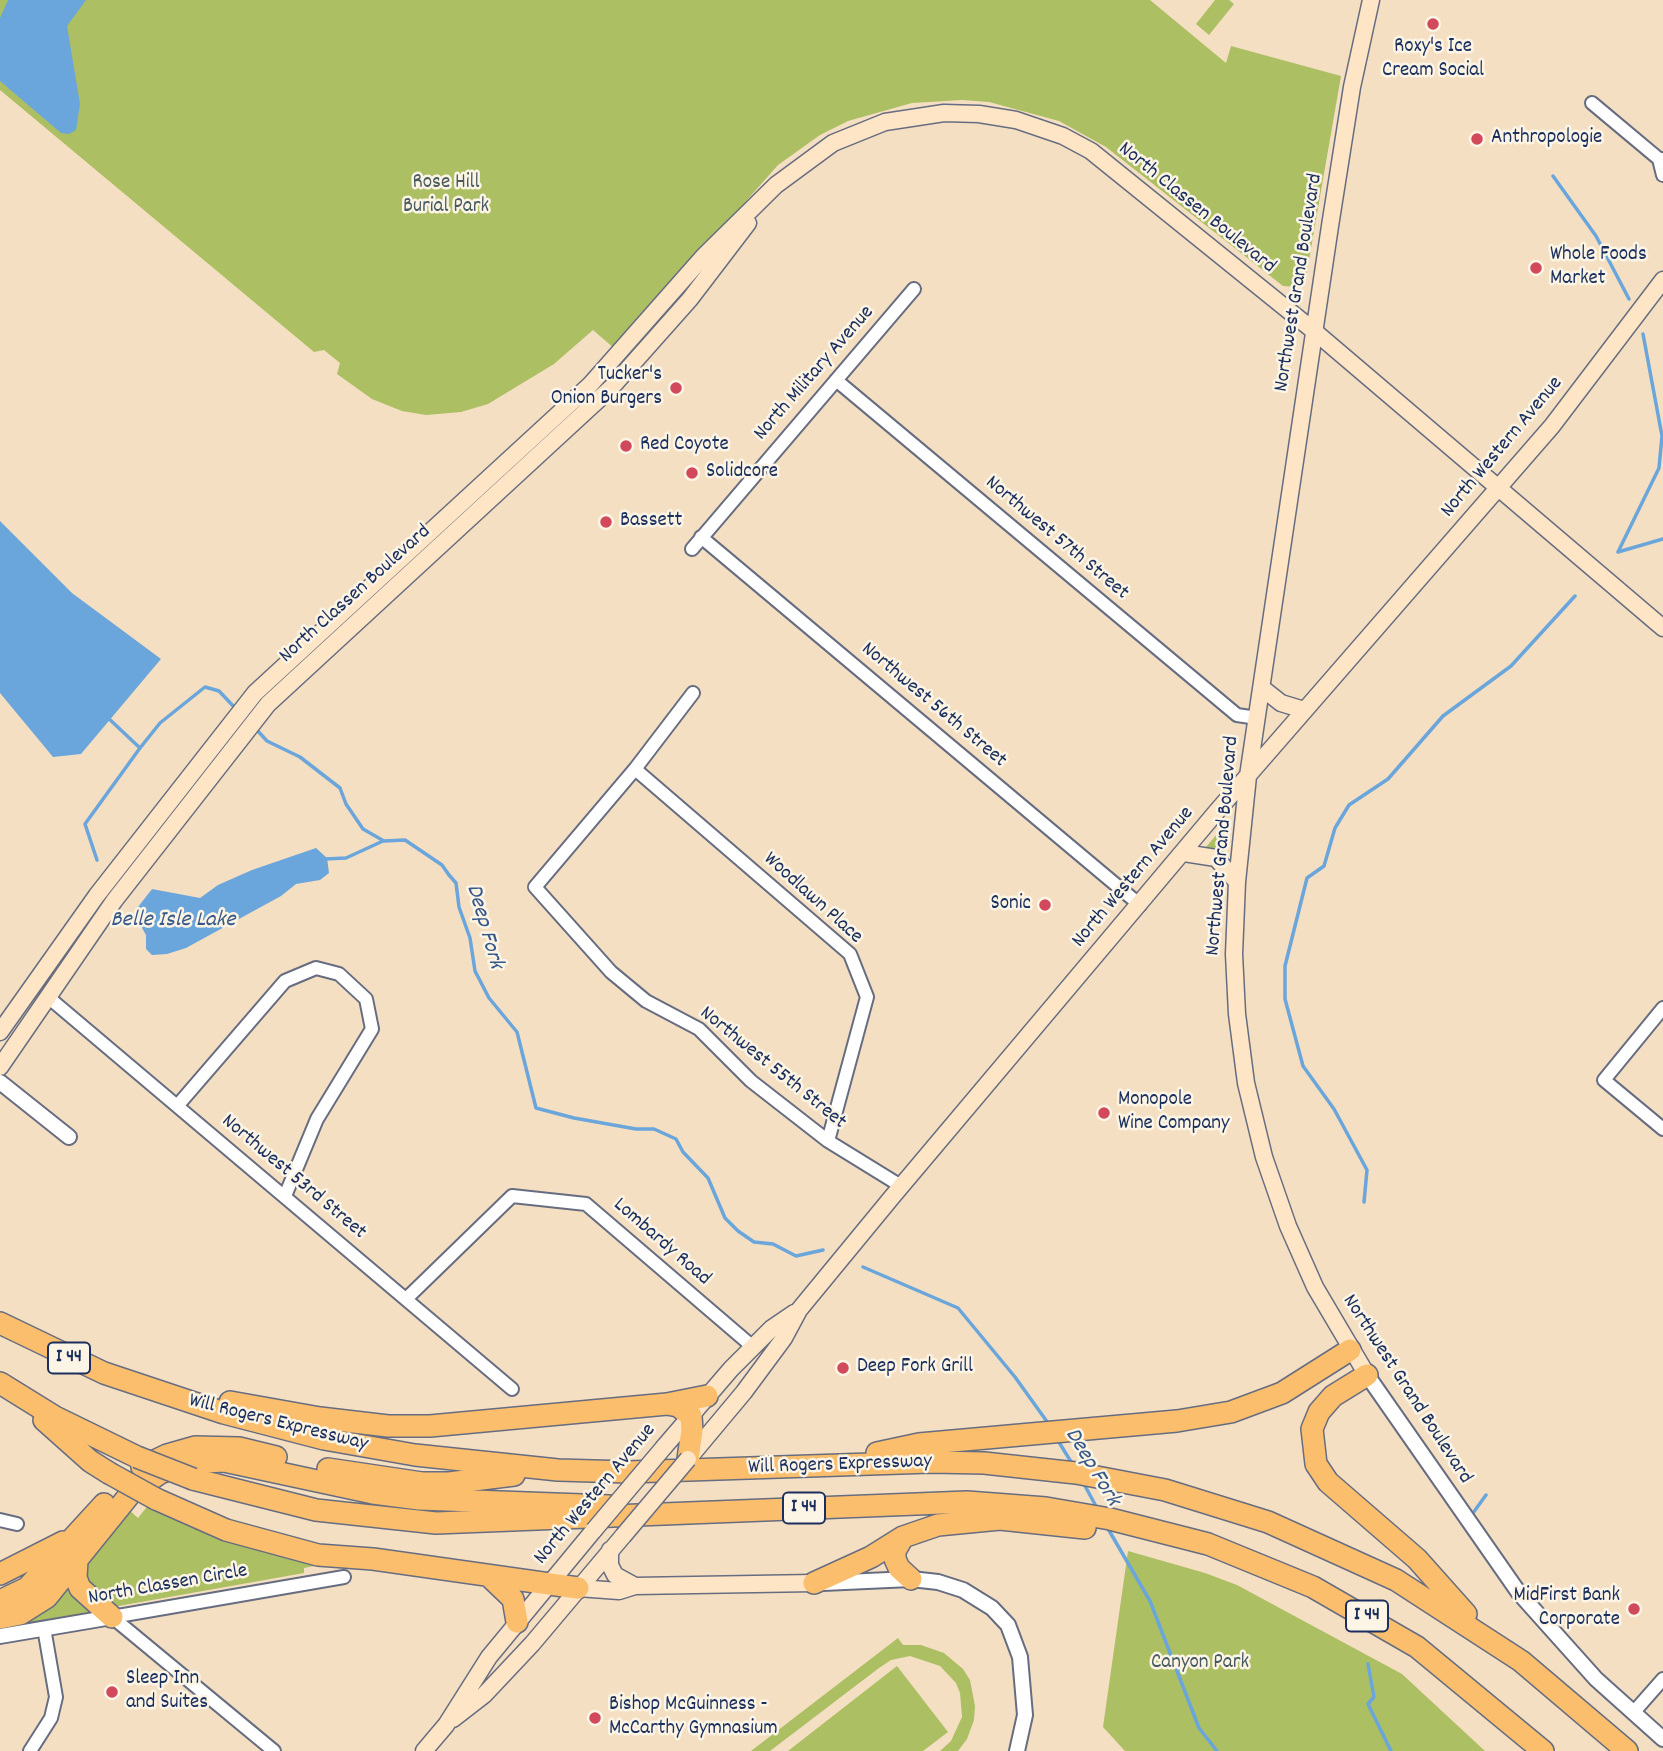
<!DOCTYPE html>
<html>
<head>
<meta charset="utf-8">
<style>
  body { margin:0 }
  canvas { display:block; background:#f5dfc2 }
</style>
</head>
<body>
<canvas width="1663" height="1751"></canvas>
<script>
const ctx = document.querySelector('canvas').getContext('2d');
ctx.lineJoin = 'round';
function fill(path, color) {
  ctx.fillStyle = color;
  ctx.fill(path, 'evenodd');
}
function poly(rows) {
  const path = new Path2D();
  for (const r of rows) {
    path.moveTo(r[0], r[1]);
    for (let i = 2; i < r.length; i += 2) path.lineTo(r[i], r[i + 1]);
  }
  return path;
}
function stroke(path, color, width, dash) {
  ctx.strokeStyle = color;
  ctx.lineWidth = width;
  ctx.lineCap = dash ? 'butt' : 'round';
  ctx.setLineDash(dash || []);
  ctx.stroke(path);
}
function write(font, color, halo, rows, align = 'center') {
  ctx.font = font + ' Dekko,sans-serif';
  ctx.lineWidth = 5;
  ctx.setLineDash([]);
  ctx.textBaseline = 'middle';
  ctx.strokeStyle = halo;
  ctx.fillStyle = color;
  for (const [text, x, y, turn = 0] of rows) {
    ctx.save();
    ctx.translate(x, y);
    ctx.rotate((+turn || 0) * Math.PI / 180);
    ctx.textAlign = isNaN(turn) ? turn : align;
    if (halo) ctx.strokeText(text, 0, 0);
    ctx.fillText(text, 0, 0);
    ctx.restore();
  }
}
fill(poly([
  [0,0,1150,0,1226,63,1231,46,1341,76,1306,277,1297,287,1283,286,1106,147,1059,121,989,102,962,100,912,103,848,121,820,135,778,165,615,349,593,330,554,364,488,404,461,412,426,415,402,411,372,399,337,374,340,363,324,350,314,352,0,90],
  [1215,0,1229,0,1234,4,1209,35,1196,24],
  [1224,826,1227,828,1223,855,1206,847],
  [150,1503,334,1562,304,1568,304,1573,113,1607,84,1582,85,1558,127,1508,138,1518],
  [1128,1551,1205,1573,1237,1585,1402,1674,1485,1751,1125,1751,1103,1727],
  [69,1582,89,1610,88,1615,0,1631,0,1626],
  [898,1638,903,1645,921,1645,944,1653,963,1669,970,1680,975,1706,974,1720,967,1739,958,1751,940,1751,951,1741,962,1717,960,1693,956,1683,940,1666,910,1656,891,1660,879,1668,770,1751,751,1751],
  [897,1666,948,1732,923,1751,788,1751]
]), '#acbf63');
fill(poly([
  [8,0,86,0,67,26,80,104,76,130,69,134,61,133,0,81,0,18],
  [0,521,72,593,161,659,81,754,53,757,0,693],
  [316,848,327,858,329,873,320,880,296,884,281,896,186,948,167,954,152,955,146,949,146,935,137,919,141,910,138,907,152,889,200,898,218,885,252,870]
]), '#6aa6db');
stroke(poly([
  [1553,176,1596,236,1629,299],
  [1618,552,1659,468,1662,436,1643,334],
  [1618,552,1663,539],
  [106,716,140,748,160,723,205,687,219,691,236,709],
  [256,729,267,741,300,757,340,788,346,804,363,829,384,841,405,840,442,865,449,875,456,883,459,907,470,938,475,971,489,998,517,1032,536,1108,574,1118,636,1129,654,1129,676,1139,683,1152,708,1178,725,1218,738,1231,754,1242,773,1244,796,1256,823,1250],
  [325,859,346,858,383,841],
  [97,860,85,824,140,748],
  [1364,1202,1367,1170,1334,1109,1303,1066,1285,999,1285,966,1307,878,1324,866,1335,828,1349,805,1388,779,1443,716,1511,666,1575,596],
  [863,1267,958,1308,1015,1377,1048,1423],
  [1057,1439,1073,1465],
  [1084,1484,1097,1508],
  [1473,1513,1486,1495],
  [1107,1527,1150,1601,1199,1728,1217,1751],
  [1368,1664,1374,1697,1368,1704,1391,1751]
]), '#6aa6db', 3.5);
const minor = poly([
  [1592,103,1659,159,1663,159],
  [1659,159,1663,175],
  [836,380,1237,715,1257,718],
  [701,537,1140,905],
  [692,549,914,289],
  [693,693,635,769,535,887,611,972,646,1001,699,1029,751,1081,828,1141,901,1186],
  [635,769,850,954,867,997,828,1141],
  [48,997,512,1389],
  [1663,1008,1604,1080,1663,1129],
  [178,1105,285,981,316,968,339,974,366,999,372,1029,317,1119,285,1196],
  [406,1299,512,1196,586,1204,753,1347],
  [0,1520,17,1524],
  [112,1617,344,1577],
  [112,1617,274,1751],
  [1633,1713,1663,1679],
  [30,1751,51,1718,56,1697,44,1628]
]);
const tertiary = poly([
  [0,1082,69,1137],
  [1367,1375,1519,1593,1596,1679,1663,1739],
  [823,1583,911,1579,938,1582,963,1590,992,1608,1008,1625,1020,1657,1025,1715,1017,1751],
  [0,1636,112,1617]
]);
const secondary = poly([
  [1262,688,1281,703,1304,710],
  [1184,853,1216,858,1237,882],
  [0,1032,97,895,255,693,590,385,703,257,776,185,833,143,885,122,944,113,979,114,1016,120,1063,136,1091,151,1314,331,1663,628],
  [0,1067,114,901,268,704,611,388,690,299,748,223],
  [1367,1375,1315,1287,1288,1226,1264,1157,1246,1083,1237,1014,1234,954,1237,882,1248,776,1330,226,1352,87,1371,0],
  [664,1447,731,1369,772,1328,794,1313],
  [688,1459,744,1392,784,1338,799,1310,892,1197,1218,810,1552,426,1663,280],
  [610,1550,610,1565,615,1575,635,1586],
  [578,1588,619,1591,635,1586,814,1583],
  [453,1719,484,1695,532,1644,623,1536],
  [424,1751,446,1725,489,1657,594,1530]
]);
const motorway = poly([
  [0,1323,104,1373,224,1413,324,1439,415,1455,558,1470,628,1472,931,1462,984,1463,1076,1473,1165,1490,1268,1522,1396,1580,1521,1661,1627,1751],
  [1367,1375,1333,1396,1319,1412,1312,1429,1316,1464,1328,1482,1417,1559,1466,1614],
  [0,1383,55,1417,137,1457],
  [230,1402,320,1418,388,1426,430,1426,667,1404,707,1396],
  [667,1404,678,1406,691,1416,692,1430,688,1459],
  [44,1420,90,1461,109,1473],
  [877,1453,919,1444,1177,1421,1231,1412,1282,1393,1350,1350],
  [142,1467,167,1455,195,1447,239,1448,276,1457],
  [328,1469,422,1483,449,1483,514,1475],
  [193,1479,316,1510,436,1523,967,1502,1046,1508,1110,1519,1208,1544,1313,1587,1417,1647,1543,1751],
  [156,1499,226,1530,318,1555,373,1559,578,1588],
  [903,1537,895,1551,895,1559,899,1568,911,1579],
  [77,1560,76,1578,80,1588,112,1617],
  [0,1574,63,1542],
  [490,1577,513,1599,517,1622],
  [814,1583,871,1557,903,1537,938,1525,1000,1519,1085,1528],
  [0,1601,27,1588,104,1504],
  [0,1618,20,1614,47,1597,131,1493,160,1473,187,1463,224,1461,373,1493,419,1499,609,1506]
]);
stroke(minor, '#676d81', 16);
stroke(tertiary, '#676d81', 18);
stroke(secondary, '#676d81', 19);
stroke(motorway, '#676d81', 24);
stroke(minor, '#fff', 12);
stroke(tertiary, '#fff', 14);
stroke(secondary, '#fde5c5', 16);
stroke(motorway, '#fabe6d', 21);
const secondaryBridge = poly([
  [594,1530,664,1447],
  [623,1536,688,1459]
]);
const motorwayBridge = poly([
  [137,1457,193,1479],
  [109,1473,156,1499]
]);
stroke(secondaryBridge, '#676d81', 19, []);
stroke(motorwayBridge, '#676d81', 24, []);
stroke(secondaryBridge, '#fde5c5', 16);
stroke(motorwayBridge, '#fabe6d', 21);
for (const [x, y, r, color] of [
  [1433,24,7,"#d1495b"],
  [1477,139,7,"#d1495b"],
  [1536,268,7,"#d1495b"],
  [676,388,7,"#d1495b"],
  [626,446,7,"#d1495b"],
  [692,473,7,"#d1495b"],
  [606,522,7,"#d1495b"],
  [1045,905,7,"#d1495b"],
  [1104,1113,7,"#d1495b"],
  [843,1368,7,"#d1495b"],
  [1634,1609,7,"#d1495b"],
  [112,1692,7,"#d1495b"],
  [595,1718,7,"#d1495b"]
]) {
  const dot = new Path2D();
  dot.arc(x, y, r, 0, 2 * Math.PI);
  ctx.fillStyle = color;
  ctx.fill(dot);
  stroke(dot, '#fcf5e5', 2.5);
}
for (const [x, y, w] of [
  [69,1358,42],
  [804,1508,42],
  [1367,1616,42]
]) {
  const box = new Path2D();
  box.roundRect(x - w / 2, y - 15.5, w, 31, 5);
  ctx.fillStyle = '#fcf5e5';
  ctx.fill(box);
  stroke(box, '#1b2f5e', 2);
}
write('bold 19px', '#1b2f5e', null, [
  ["I 44",69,1358],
  ["I 44",804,1508],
  ["I 44",1367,1616]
]);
write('21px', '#1b2f5e', '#fcf5e5', [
  ["Roxy's Ice",1433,48,"center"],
  ["Cream Social",1433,72,"center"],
  ["Anthropologie",1491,139],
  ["Whole Foods",1550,256],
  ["Market",1550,280],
  ["Tucker's",662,376,"right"],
  ["Onion Burgers",662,400,"right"],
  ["Red Coyote",640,446],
  ["Solidcore",706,473],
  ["Bassett",620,522],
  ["Sonic",1031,905,"right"],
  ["Monopole",1118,1101],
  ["Wine Company",1118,1125],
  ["Deep Fork Grill",857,1368],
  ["MidFirst Bank",1620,1597,"right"],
  ["Corporate",1620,1621,"right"],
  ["Sleep Inn",126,1680],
  ["and Suites",126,1704],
  ["Bishop McGuinness -",609,1706],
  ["McCarthy Gymnasium",609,1730]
], 'left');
write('21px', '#465a60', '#fcf5e5', [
  ["Rose Hill",446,184],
  ["Burial Park",446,208],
  ["Canyon Park",1200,1664]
]);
write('21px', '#1b2f5e', '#fcf5e5', [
  ["North Classen Boulevard",1196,209,39],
  ["Northwest Grand Boulevard",1300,283,-81],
  ["North Military Avenue",815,374,-49],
  ["North Western Avenue",1503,448,-50],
  ["Northwest 57th Street",1056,539,40],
  ["North Classen Boulevard",356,595,-42],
  ["Northwest 56th Street",933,706,40],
  ["Northwest Grand Boulevard",1224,846,-85],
  ["North Western Avenue",1134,878,-50],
  ["Woodlawn Place",812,899,42],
  ["Northwest 55th Street",772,1069,39],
  ["Northwest 53rd Street",293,1178,40],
  ["Lombardy Road",661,1243,41],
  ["Northwest Grand Boulevard",1406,1390,57],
  ["Will Rogers Expressway",278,1424,14],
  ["Will Rogers Expressway",840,1466,-2],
  ["North Western Avenue",596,1495,-50],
  ["North Classen Circle",168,1586,-10]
]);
write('italic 23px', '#37598a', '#fcf5e5', [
  ["Belle Isle Lake",173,922],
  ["Deep Fork",483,927,74],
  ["Deep Fork",1091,1468,59]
]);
</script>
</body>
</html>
